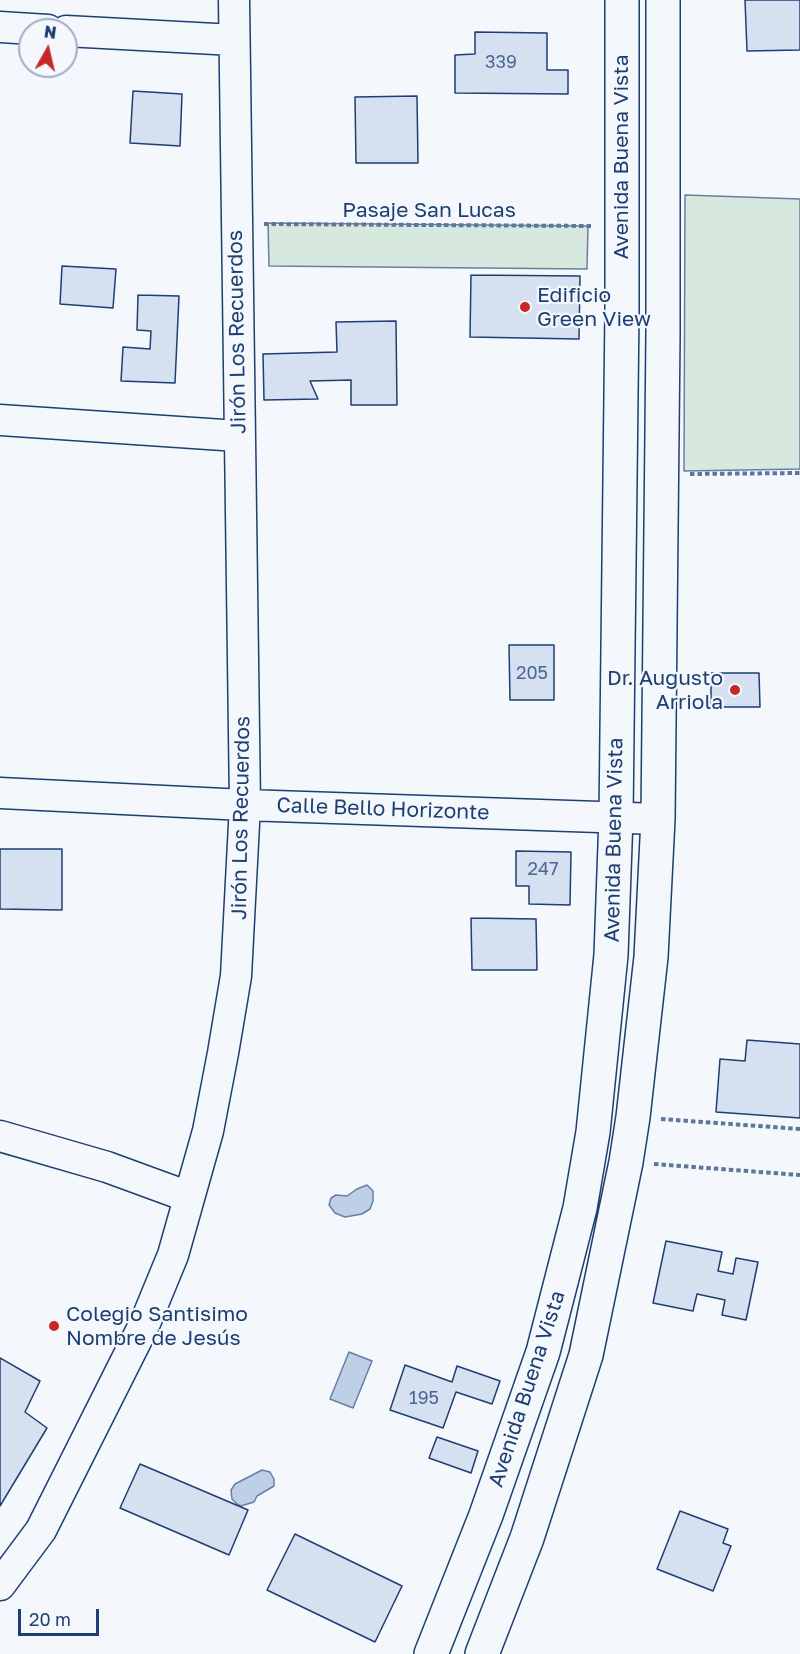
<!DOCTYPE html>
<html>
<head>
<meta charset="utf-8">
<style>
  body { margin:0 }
  #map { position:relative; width:800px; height:1654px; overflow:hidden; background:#f4f7fb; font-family:"Golos Text",sans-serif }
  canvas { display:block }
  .north { position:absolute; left:18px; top:18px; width:60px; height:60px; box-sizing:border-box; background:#f4f7fb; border:2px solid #9eadc5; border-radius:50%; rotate:8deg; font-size:16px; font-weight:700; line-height:24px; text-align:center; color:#1d3f73 }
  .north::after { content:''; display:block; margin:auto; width:21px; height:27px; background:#c62828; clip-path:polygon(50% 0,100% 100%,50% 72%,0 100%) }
  .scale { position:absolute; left:18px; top:1609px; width:81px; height:27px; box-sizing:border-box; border:3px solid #1d3f73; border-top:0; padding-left:8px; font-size:18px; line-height:21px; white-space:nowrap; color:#1d3f73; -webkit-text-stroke:4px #f4f7fb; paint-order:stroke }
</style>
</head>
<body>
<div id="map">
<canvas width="800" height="1654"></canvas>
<div class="north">N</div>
<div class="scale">20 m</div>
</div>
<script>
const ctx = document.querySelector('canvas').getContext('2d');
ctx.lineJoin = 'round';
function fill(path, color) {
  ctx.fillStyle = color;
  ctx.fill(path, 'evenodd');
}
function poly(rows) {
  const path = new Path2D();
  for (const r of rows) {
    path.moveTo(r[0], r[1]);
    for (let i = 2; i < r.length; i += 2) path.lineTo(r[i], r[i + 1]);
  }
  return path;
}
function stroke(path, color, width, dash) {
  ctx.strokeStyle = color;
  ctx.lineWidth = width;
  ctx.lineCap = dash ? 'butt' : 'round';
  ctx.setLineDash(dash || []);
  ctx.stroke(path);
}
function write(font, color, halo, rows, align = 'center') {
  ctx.font = font + ' "Golos Text",sans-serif';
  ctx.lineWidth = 4.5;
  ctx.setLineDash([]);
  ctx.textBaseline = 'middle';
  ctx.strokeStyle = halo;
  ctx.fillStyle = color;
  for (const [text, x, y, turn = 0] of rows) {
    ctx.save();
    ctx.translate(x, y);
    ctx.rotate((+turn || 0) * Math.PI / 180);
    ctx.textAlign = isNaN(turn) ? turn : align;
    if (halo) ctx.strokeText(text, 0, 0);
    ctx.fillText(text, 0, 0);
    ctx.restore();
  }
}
const green = poly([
  [685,195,800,199,800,469,684,471,685,195],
  [268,223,588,226,587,269,269,266,268,223]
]);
fill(green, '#d7e8df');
stroke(green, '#687fa3', 1.5);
const water = poly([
  [367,1185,373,1191,373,1201,370,1209,362,1214,345,1217,335,1213,329,1205,331,1198,336,1195,347,1196,357,1189,367,1185],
  [349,1352,372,1361,353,1408,330,1399,349,1352],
  [262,1470,270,1472,274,1479,274,1486,257,1496,254,1502,241,1506,237,1504,232,1499,231,1490,235,1484,262,1470]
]);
fill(water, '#bed0e5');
stroke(water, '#687fa3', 1.5);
const building = poly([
  [745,0,800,0,800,50,747,51,745,0],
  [475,32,547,33,547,70,568,70,568,94,455,93,455,55,475,54,475,32],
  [133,91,182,94,180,146,130,143,133,91],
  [417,96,418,163,356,163,355,97,417,96],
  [62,266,116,269,113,308,60,304,62,266],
  [471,275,580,276,579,339,470,337,471,275],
  [138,295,179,296,175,383,121,381,123,347,150,349,151,331,137,330,138,295],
  [396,321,397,405,351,405,351,380,310,381,318,399,264,400,263,354,337,352,336,322,396,321],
  [509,645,554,645,554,700,510,700,509,645],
  [711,673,759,673,760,707,711,707,711,673],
  [0,849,62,849,62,910,0,909,0,849],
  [516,851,571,852,570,905,529,904,529,886,516,886,516,851],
  [471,918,536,919,537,970,472,970,471,918],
  [747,1040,800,1044,800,1118,716,1112,720,1059,745,1061,747,1040],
  [666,1241,722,1252,718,1271,733,1274,736,1258,758,1262,746,1320,722,1315,725,1300,697,1294,693,1311,653,1303,666,1241],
  [0,1358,40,1381,25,1412,47,1428,0,1506,0,1358],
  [405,1365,452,1382,457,1366,500,1381,492,1404,456,1392,443,1428,390,1410,405,1365],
  [437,1437,478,1451,471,1473,429,1458,437,1437],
  [140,1464,248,1510,229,1555,120,1508,140,1464],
  [680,1511,728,1529,723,1543,731,1546,713,1591,657,1569,680,1511],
  [295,1534,402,1586,375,1642,267,1590,295,1534]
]);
fill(building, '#d5e0f0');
stroke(building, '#1d3f73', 1.5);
const minor = poly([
  [0,27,48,30],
  [66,31,234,40],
  [0,420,238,436],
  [0,793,245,805,658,819],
  [0,1136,107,1167,189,1197],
  [0,1585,41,1530,145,1323,173,1255,208,1131,223,1053,236,976,245,805,234,0]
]);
const major = poly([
  [431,1654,486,1515,543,1352,580,1208,593,1132,611,955,616,817,622,310,622,0],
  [482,1654,527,1538,586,1355,626,1162,633,1117,651,957,658,819,663,334,663,0]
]);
stroke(minor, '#1d3f73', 33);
stroke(major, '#1d3f73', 36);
stroke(poly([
  [264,224,592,226],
  [690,474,800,473],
  [661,1119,800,1129],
  [654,1164,800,1175]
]), '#5e769c', 4, [4.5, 3]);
stroke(minor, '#f4f7fb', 30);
stroke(major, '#f4f7fb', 33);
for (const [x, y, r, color] of [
  [525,307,6,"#c62828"],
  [735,690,6,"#c62828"],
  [54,1326,6,"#c62828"]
]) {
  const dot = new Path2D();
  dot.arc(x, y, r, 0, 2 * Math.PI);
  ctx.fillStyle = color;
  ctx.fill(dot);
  stroke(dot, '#f4f7fb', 2);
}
write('18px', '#4b6792', null, [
  ["339",501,62],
  ["205",532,673],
  ["247",543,869],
  ["195",424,1398]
]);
write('21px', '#1d3f73', '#f4f7fb', [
  ["Avenida Buena Vista",621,157,-90],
  ["Pasaje San Lucas",429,210],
  ["Jirón Los Recuerdos",237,332,-91],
  ["Calle Bello Horizonte",383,809,2],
  ["Jirón Los Recuerdos",241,818,-89],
  ["Avenida Buena Vista",614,840,-89],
  ["Avenida Buena Vista",527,1389,-72]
]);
write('21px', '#1d3f73', '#f4f7fb', [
  ["Edificio",537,295],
  ["Green View",537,319],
  ["Dr. Augusto",723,678,"right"],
  ["Arriola",723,702,"right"],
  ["Colegio Santisimo",66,1314],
  ["Nombre de Jesús",66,1338]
], 'left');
</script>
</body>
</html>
